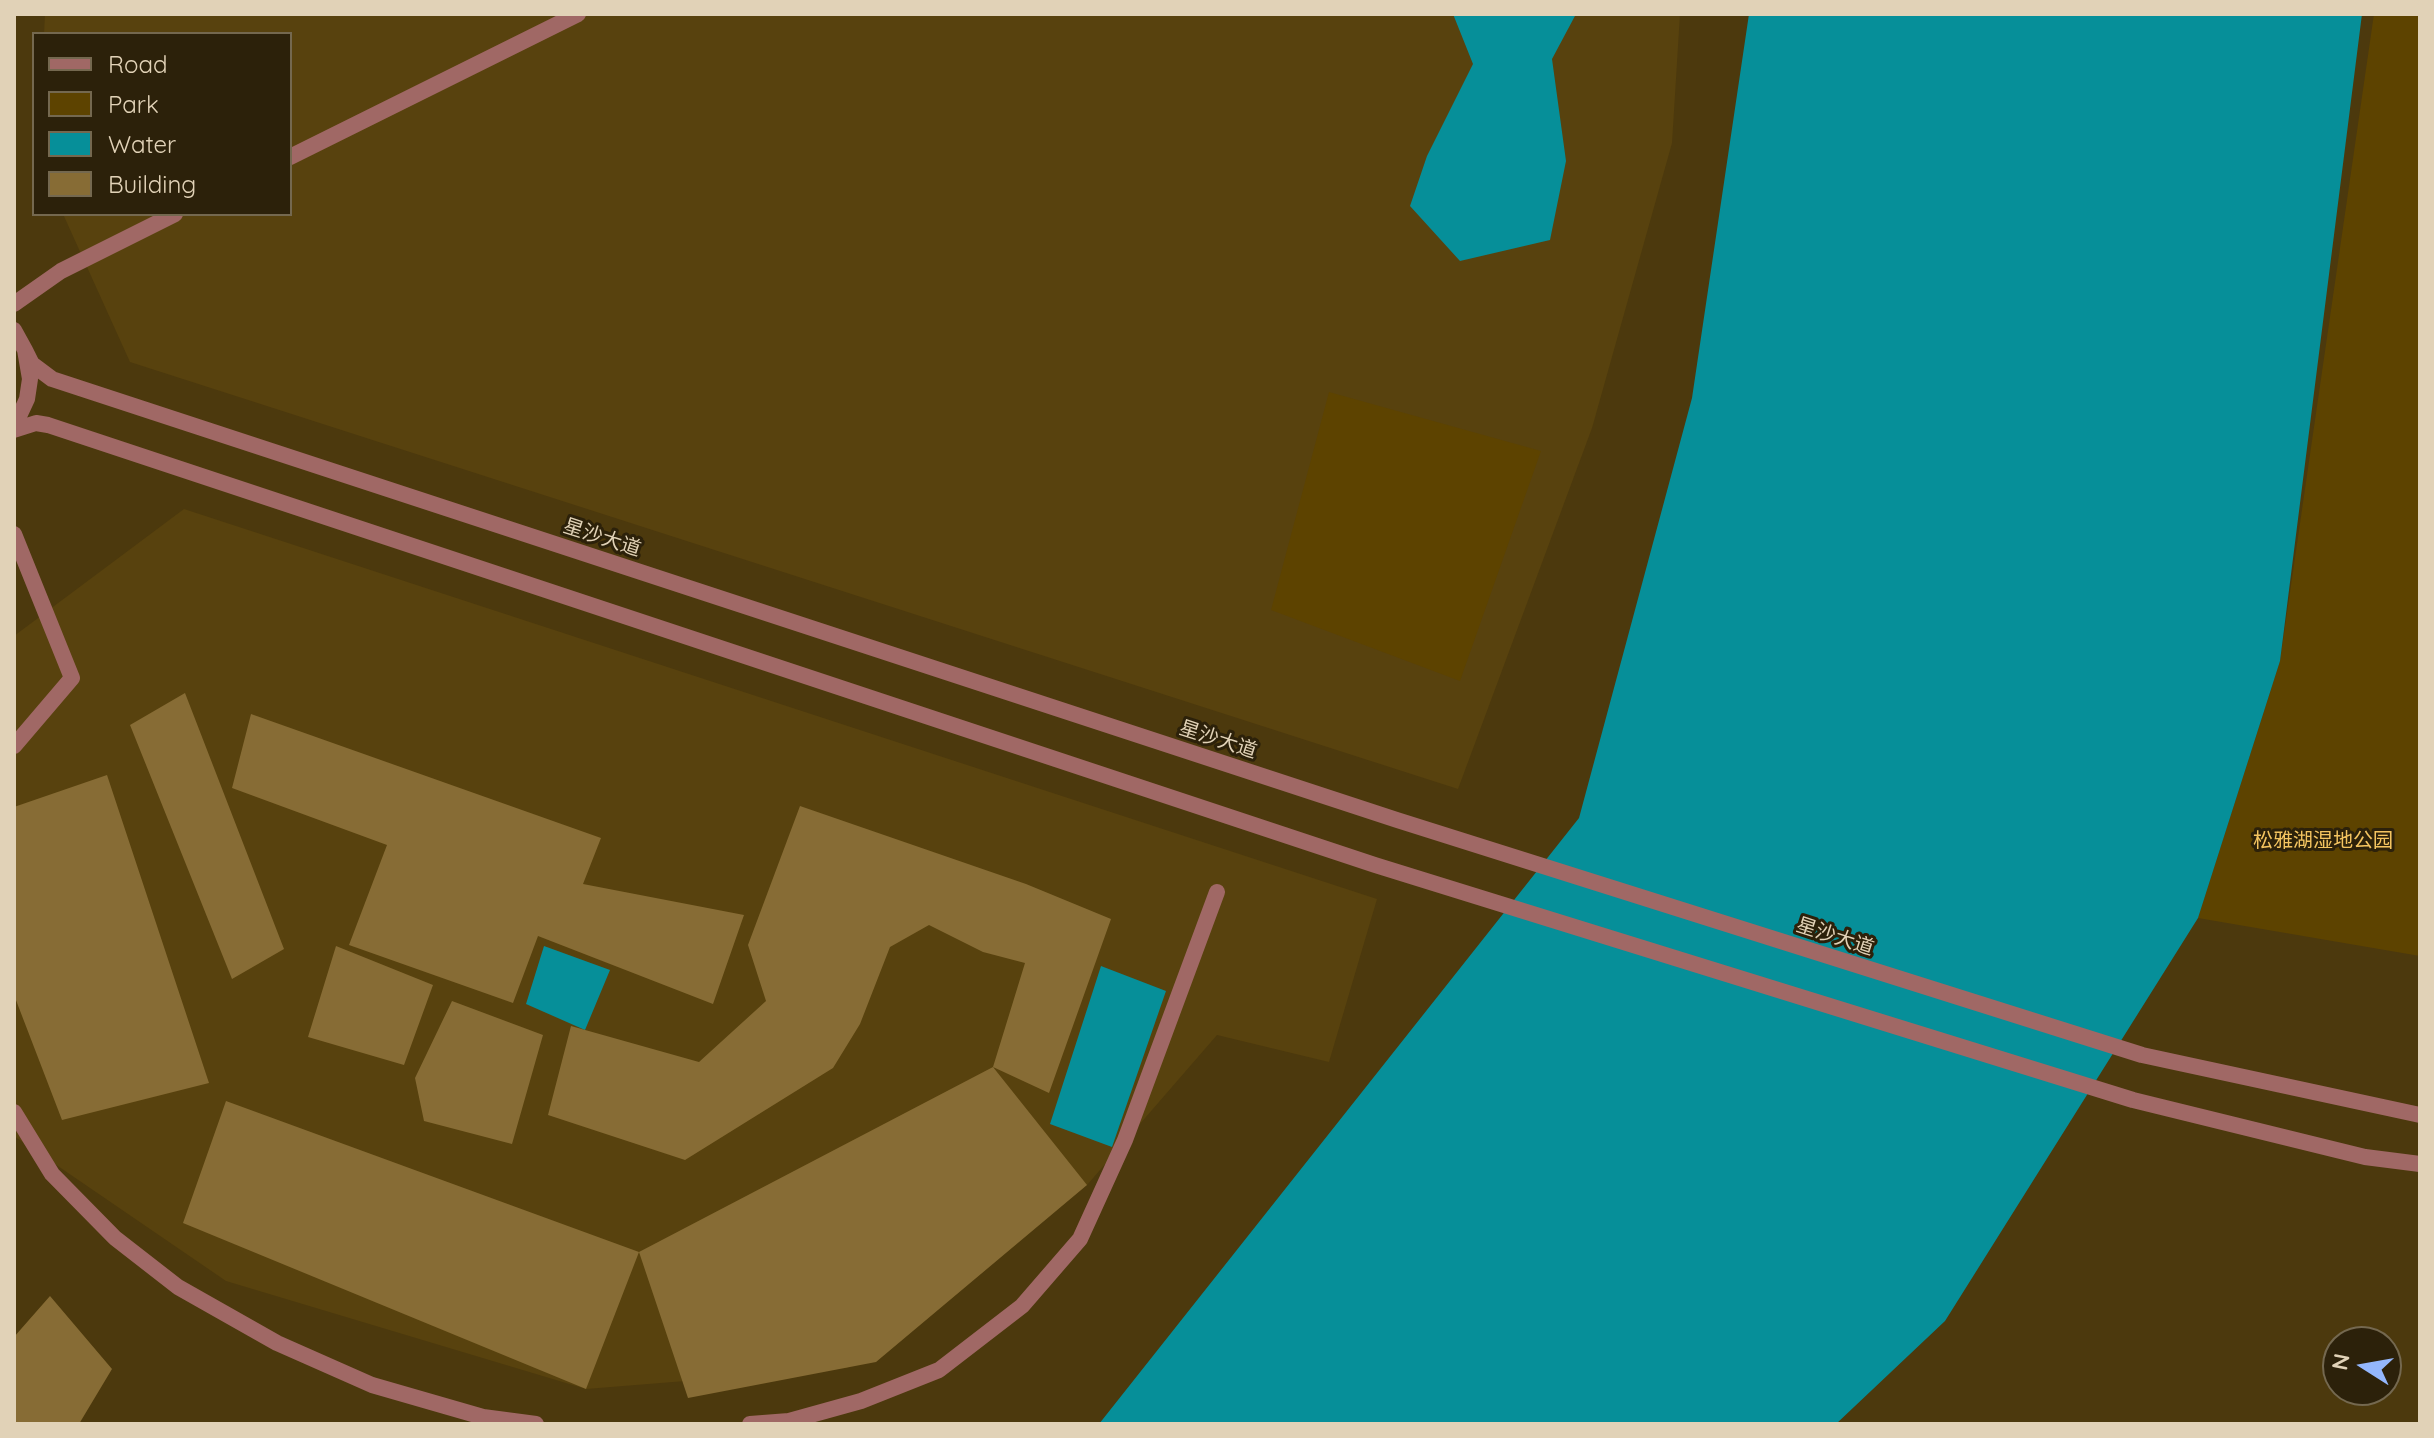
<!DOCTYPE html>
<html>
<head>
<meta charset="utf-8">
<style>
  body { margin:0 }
  #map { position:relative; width:2434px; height:1438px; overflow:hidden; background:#4c390d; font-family:Quicksand,sans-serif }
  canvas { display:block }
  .frame { position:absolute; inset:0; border:16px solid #e1d2b7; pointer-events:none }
  .legend { position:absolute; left:32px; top:32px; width:260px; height:184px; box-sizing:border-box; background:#2c210a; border:2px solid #74684f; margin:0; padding:10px 14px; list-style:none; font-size:24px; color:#e1d2b7 }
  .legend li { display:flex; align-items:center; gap:16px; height:40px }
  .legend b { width:40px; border:2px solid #74684f }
  .north { position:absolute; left:2322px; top:1326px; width:80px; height:80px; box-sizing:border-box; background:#2c210a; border:2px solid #74684f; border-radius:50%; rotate:281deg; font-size:22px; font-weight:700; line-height:32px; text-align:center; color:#e1d2b7 }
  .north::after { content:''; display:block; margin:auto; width:28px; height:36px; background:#94b7fd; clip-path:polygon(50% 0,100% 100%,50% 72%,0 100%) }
</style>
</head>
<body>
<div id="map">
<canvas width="2434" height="1438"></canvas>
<div class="frame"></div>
<ul class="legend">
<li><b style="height:10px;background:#a06865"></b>Road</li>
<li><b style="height:22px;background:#5d4300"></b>Park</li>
<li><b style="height:22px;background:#068f99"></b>Water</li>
<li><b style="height:22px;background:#876c35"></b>Building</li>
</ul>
<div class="north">N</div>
</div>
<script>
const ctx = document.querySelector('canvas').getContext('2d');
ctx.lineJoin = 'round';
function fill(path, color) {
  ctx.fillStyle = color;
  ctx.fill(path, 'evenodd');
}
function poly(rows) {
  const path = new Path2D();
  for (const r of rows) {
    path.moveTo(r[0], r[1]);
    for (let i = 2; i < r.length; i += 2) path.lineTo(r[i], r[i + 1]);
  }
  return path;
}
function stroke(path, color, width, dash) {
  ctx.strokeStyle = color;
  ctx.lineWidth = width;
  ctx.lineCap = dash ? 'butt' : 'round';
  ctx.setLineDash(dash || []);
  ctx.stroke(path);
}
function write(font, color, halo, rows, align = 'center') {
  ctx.font = font + ' Quicksand,"Noto Sans SC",sans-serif';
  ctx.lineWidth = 6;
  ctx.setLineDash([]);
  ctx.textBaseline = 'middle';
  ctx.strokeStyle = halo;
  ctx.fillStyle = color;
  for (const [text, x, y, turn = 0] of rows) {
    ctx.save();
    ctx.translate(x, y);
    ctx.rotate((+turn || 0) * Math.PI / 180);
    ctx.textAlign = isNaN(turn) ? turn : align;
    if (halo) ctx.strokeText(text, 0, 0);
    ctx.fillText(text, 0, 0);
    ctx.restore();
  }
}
fill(poly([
  [45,14,1680,14,1672,143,1592,428,1458,789,130,362,63,214,290,214,290,34,44,34],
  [184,509,1377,899,1329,1062,1217,1035,1087,1185,847,1368,586,1389,226,1281,14,1136,14,636]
]), '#58420e');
fill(poly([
  [2374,14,2420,14,2420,956,2198,918,2280,661],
  [1329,392,1541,451,1460,681,1271,610]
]), '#5d4300');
fill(poly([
  [1453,14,1576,14,1552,59,1566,161,1550,240,1460,261,1410,206,1427,156,1473,64],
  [1749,14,2362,14,2280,661,2198,918,1945,1321,1836,1424,1099,1424,1579,818,1692,398],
  [544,946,610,970,585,1030,526,1004],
  [1101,966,1166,991,1112,1147,1050,1124]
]), '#068f99');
fill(poly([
  [185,693,284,949,232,979,130,725],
  [251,714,601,838,583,884,744,915,713,1004,538,936,513,1003,349,945,387,845,232,788],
  [107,775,209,1083,62,1120,14,995,14,807],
  [800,806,1026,884,1111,919,1049,1093,993,1067,1025,963,983,952,929,925,890,947,860,1024,833,1068,685,1160,548,1115,571,1026,699,1062,766,1001,748,945],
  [336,946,433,985,404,1065,308,1037],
  [452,1001,543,1035,512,1144,424,1121,415,1078],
  [993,1067,1087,1185,876,1362,688,1398,639,1252],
  [226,1101,639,1252,586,1389,183,1223],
  [50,1296,112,1369,79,1424,14,1424,14,1337]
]), '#876c35');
stroke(poly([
  [290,157,578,14],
  [14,304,61,271,175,214],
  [14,534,72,678,14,746],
  [14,1112,52,1174,115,1238,178,1287,277,1343,372,1385,483,1417,536,1424],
  [750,1424,789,1421,861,1401,939,1370,1022,1306,1080,1239,1125,1140,1217,892]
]), '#a06865', 16);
stroke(poly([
  [14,330,25,350,30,379,27,399,14,427],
  [25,350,32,364,52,379,1397,820,2142,1055,2420,1115],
  [14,430,36,423,48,425,1375,865,2133,1100,2365,1157,2420,1164]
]), '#a06865', 16);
write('20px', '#e1d2b7', '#2c210a', [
  ["星沙大道",602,538,18],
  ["星沙大道",1218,740,18],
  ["星沙大道",1835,937,18]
]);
write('20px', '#f4c460', '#2c210a', [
  ["松雅湖湿地公园",2323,841]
]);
</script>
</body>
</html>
